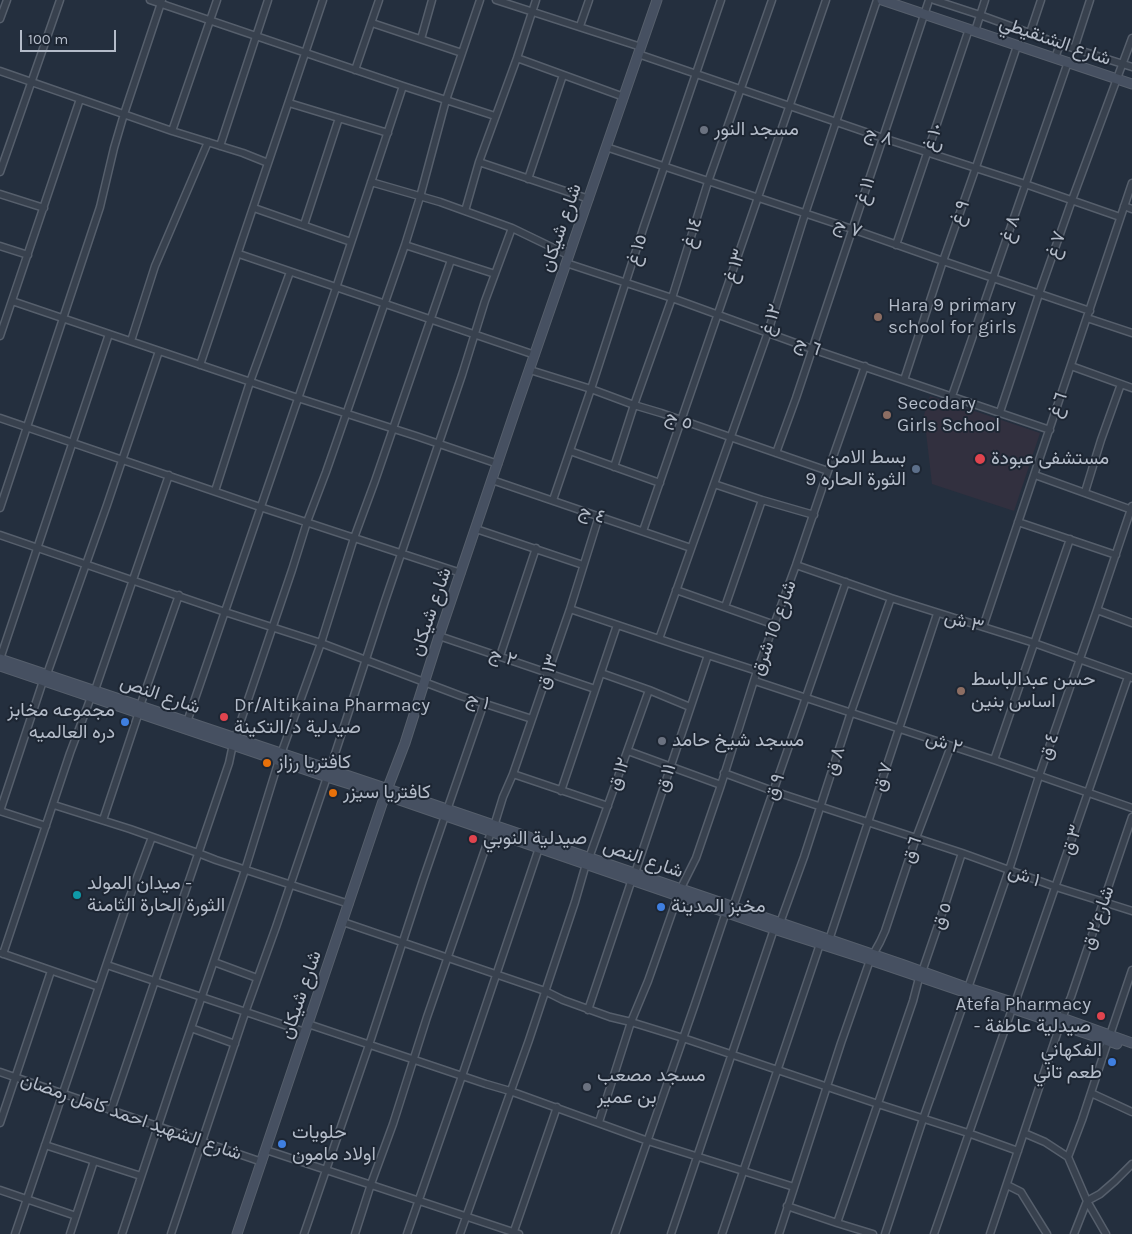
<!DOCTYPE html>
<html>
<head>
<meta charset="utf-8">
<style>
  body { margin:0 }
  #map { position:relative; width:1132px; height:1234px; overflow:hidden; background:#242f3e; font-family:Karla,sans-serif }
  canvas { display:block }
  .scale { position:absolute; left:20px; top:30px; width:96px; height:22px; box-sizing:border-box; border:2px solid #b4bcc9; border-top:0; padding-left:6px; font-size:15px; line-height:18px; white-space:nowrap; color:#b4bcc9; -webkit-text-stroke:4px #1d2633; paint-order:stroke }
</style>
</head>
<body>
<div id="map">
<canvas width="1132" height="1234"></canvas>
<div class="scale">100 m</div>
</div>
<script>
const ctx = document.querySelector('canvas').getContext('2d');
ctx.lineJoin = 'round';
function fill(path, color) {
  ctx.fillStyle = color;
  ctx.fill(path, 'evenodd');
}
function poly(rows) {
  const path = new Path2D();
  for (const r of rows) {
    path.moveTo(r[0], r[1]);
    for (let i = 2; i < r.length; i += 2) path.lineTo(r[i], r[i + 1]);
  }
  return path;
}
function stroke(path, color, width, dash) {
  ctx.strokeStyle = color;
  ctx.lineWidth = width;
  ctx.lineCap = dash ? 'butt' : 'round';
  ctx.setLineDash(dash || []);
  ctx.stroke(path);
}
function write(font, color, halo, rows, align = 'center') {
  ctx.font = font + ' Karla,Vazirmatn,sans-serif';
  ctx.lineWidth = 4;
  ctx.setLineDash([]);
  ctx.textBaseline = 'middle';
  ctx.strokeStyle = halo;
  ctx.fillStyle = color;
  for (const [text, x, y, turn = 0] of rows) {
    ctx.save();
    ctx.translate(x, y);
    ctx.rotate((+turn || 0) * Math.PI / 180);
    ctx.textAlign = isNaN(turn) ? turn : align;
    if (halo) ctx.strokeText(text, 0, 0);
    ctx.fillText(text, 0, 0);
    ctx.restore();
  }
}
fill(poly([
  [930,396,1040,433,1014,511,932,484,924,415]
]), '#32303f');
const street = poly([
  [150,0,403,86,495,116],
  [496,0,641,47],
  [934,0,980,15,1060,44,1132,67],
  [0,19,7,0],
  [372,23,462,53],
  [580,26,589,0],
  [975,31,985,0],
  [1030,33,1041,0],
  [421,39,432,0],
  [1074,49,1090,0],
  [638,54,883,138,1025,184,1120,217],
  [517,58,624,97],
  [1055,58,1060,44],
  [355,70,379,0],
  [0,71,172,131,243,153,268,163],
  [289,103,388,133],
  [172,131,217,0],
  [220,146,268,0],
  [606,147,852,229,943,261,1090,311],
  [479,162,589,199],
  [0,172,60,0],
  [528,179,563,75],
  [371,182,440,202,512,228,568,255],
  [0,194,44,208],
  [1124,206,1132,209],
  [254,208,351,242],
  [465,211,479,162,517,58,536,0],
  [304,225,339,118],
  [405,245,495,274],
  [896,245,969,29],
  [0,246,28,255],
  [239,254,535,355],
  [566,263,672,298,812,349,1050,430],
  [12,301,298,398,416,436,498,464],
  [1087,318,1132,333],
  [0,336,80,99],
  [131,341,155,266,208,142],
  [200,365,323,0],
  [1071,366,1132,388],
  [530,370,591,389,634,405,661,413,828,471],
  [904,380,943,261,976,167,1017,46],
  [952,396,1068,62],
  [1000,412,1039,294,1072,200,1132,38],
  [0,418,260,507,461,573],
  [570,451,660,483],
  [776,453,796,398,929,0],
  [614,467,634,405,672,298,708,182,772,0],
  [1035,475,1132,510],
  [492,480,691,548],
  [714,484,762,500,814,515],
  [215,491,250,382,290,272],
  [1085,492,1101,440,1121,384],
  [553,500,591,389,644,226,721,0],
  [0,508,100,207,114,148,124,114,162,0],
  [1018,522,1116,555],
  [476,529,583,565],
  [643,531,826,0],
  [0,535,225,612,321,643,461,696,532,719],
  [796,565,891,598,1034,643,1132,678],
  [676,590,775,625],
  [725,607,762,500],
  [570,609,683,647,757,671],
  [1097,610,1132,623],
  [983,627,1132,183],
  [439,636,595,689],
  [659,639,768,332,805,214,877,0],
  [500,656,536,548],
  [0,659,109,334],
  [601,673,649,690,690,707],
  [47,674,107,505,159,351],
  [755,681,994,760,1132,808],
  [95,690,169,475],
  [140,706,179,595],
  [187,722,336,288,403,86],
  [235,738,292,570,307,522,326,472,405,245,420,197,446,100,480,0],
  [628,751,721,785],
  [281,754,321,643,354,538,375,481,451,260],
  [994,760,1070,539],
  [330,769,385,601,462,375,485,301,512,228],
  [724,773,773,791,962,853,1056,887,1132,911],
  [513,774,608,806],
  [561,791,617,625],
  [54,805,130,829,198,853,216,860,349,904],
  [447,810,484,703],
  [0,811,43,681],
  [0,811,46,826],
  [103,820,139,712],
  [494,826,503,797,513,774,570,609,599,516],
  [589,858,649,690],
  [635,873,708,655],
  [733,907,846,582],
  [343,922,545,991,563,1000,610,1017,631,1022,683,1038,878,1104,968,1133,1018,1151],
  [829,940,937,614],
  [1,953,99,987],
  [3,954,70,753,91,697],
  [214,962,257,978],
  [107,965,305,1032],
  [968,988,1009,870,1039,776,1097,610,1132,506],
  [1015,1003,1128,677],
  [588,1010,632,879],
  [1062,1018,1071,997,1132,817],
  [308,1024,486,1084,510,1091,648,1141,794,1187],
  [191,1028,235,1044],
  [1110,1035,1132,970],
  [0,1072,262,1162],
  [1091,1093,1132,1112],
  [111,1110,229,763,233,744],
  [599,1122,631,1022,648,981,680,890,696,858,721,785,757,671,796,565,828,471,865,366],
  [0,1123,51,971],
  [1024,1133,1045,1142,1068,1157,1087,1201,1106,1234],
  [45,1145,141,1176],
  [266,1150,519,1234],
  [1068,1157,1082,1120,1108,1041],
  [1007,1185,1021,1192,1024,1197,1047,1234],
  [0,1190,76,1216],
  [787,1206,837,1223,873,1234],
  [837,1223,913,1001,919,978,922,972,945,905,962,853],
  [15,1234,127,904,152,837],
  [70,1234,94,1161],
  [122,1234,175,1075,245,870,279,760],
  [171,1234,245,1013,276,927,327,777],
  [304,1234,369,1045,423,880,445,816],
  [355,1234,371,1184,393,1124,427,1017,491,832],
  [407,1234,462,1076,539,848],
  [460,1234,529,1040,575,902,586,864],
  [513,1234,557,1107],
  [615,1234,695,1004,726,912],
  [671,1234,774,929,780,923,804,857,851,712,891,598],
  [722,1234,820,944],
  [779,1234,841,1043,870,960,880,942,885,931,916,838,951,746],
  [885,1234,923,1119,967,994],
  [934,1234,1012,1009],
  [990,1234,1060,1025],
  [1074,1234,1087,1201,1100,1194,1115,1181,1132,1164]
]);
const secondary = poly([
  [882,0,1132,84],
  [0,659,388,789,904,965,968,988,1062,1018,1132,1043],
  [0,666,327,777,385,795,774,929,870,960,1117,1044],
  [237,1234,385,795,405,743,439,636,515,411,657,0]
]);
stroke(street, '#565f6c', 9);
stroke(secondary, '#565f6c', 11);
stroke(street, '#38414e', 6);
stroke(secondary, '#465061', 9);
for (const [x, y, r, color] of [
  [704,130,5,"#6b7280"],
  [878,317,5,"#8d6e63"],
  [887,415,5,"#8d6e63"],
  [980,459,6,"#e0444e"],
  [916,469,5,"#5c6f8a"],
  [961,691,5,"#8d6e63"],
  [224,717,5,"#e0444e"],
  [125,722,5,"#3f7fe0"],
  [662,741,5,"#6b7280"],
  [267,763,5,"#e8710a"],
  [333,793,5,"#e8710a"],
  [473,839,5,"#e0444e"],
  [77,895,5,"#0f9aa8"],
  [661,907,5,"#3f7fe0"],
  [1101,1016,5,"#e0444e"],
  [1112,1062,5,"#3f7fe0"],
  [587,1087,5,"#6b7280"],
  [282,1144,5,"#3f7fe0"]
]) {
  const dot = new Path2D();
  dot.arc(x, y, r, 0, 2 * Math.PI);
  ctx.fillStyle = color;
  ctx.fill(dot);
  stroke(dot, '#1d2633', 2);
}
write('19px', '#b4bcc9', '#1d2633', [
  ["شارع الشنقيطي",1055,41,19],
  ["٨ ج",879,136,18],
  ["١٠ غ",933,137,-72],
  ["١١ غ",865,191,-71],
  ["٩ غ",960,213,-70],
  ["شارع شيكان",561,228,-71],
  ["٧ ج",848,228,19],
  ["٨ غ",1010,229,-71],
  ["١٤ غ",692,233,-73],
  ["٧ غ",1056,245,-71],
  ["١٥ غ",637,250,-73],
  ["١٣ غ",735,266,-71],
  ["١٢ غ",771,320,-72],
  ["٦ ج",808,346,20],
  ["٦ غ",1058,405,-71],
  ["٥ ج",679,420,19],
  ["٤ ج",592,514,19],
  ["شارع شيكان",431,612,-71],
  ["٣ ش",964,622,16],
  ["شارع 10 شرق",774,628,-70],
  ["٢ ج",503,657,19],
  ["١٣ ق",548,672,-71],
  ["شارع النص",160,695,19],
  ["١ ج",478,701,19],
  ["٢ ش",944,743,18],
  ["٤ ق",1049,747,-71],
  ["٨ ق",835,761,-72],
  ["١٢ ق",619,774,-70],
  ["٧ ق",883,777,-72],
  ["١١ ق",666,778,-71],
  ["٩ ق",775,787,-71],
  ["٣ ق",1072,840,-71],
  ["٦ ق",912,850,-71],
  ["شارع النص",643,859,19],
  ["١ ش",1024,876,20],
  ["٥ ق",942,916,-71],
  ["شارع٢ ق",1098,918,-71],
  ["شارع شيكان",301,995,-71],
  ["شارع الشهيد احمد كامل رمضان",131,1117,19]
]);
write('19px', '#b4bcc9', '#1d2633', [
  ["مسجد النور",714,130],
  ["Hara 9 primary",888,306],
  ["school for girls",888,328],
  ["Secodary",897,404],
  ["Girls School",897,426],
  ["بسط الامن",906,458,"right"],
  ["الثورة الحاره 9",906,480,"right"],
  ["مستشفى عبودة",991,459],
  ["حسن عبدالباسط",971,680],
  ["اساس بنين",971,702],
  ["Dr/Altikaina Pharmacy",234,706],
  ["صيدلية د/التكينة",234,728],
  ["مجموعه مخابز",115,711,"right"],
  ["دره العالميه",115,733,"right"],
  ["مسجد شيخ حامد",672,741],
  ["كافتريا رزاز",277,763],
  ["كافتريا سيزر",343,793],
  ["صيدلية النوبي",483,839],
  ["ميدان المولد -",87,884],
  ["الثورة الحارة الثامنة",87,906],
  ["مخبز المدينة",671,907],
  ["Atefa Pharmacy",1091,1005,"right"],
  ["- صيدلية عاطفة",1091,1027,"right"],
  ["الفكهاني",1102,1051,"right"],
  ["طعم تاني",1102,1073,"right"],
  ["مسجد مصعب",597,1076],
  ["بن عمير",597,1098],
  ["حلويات",292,1133],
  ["اولاد مامون",292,1155]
], 'left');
</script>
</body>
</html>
